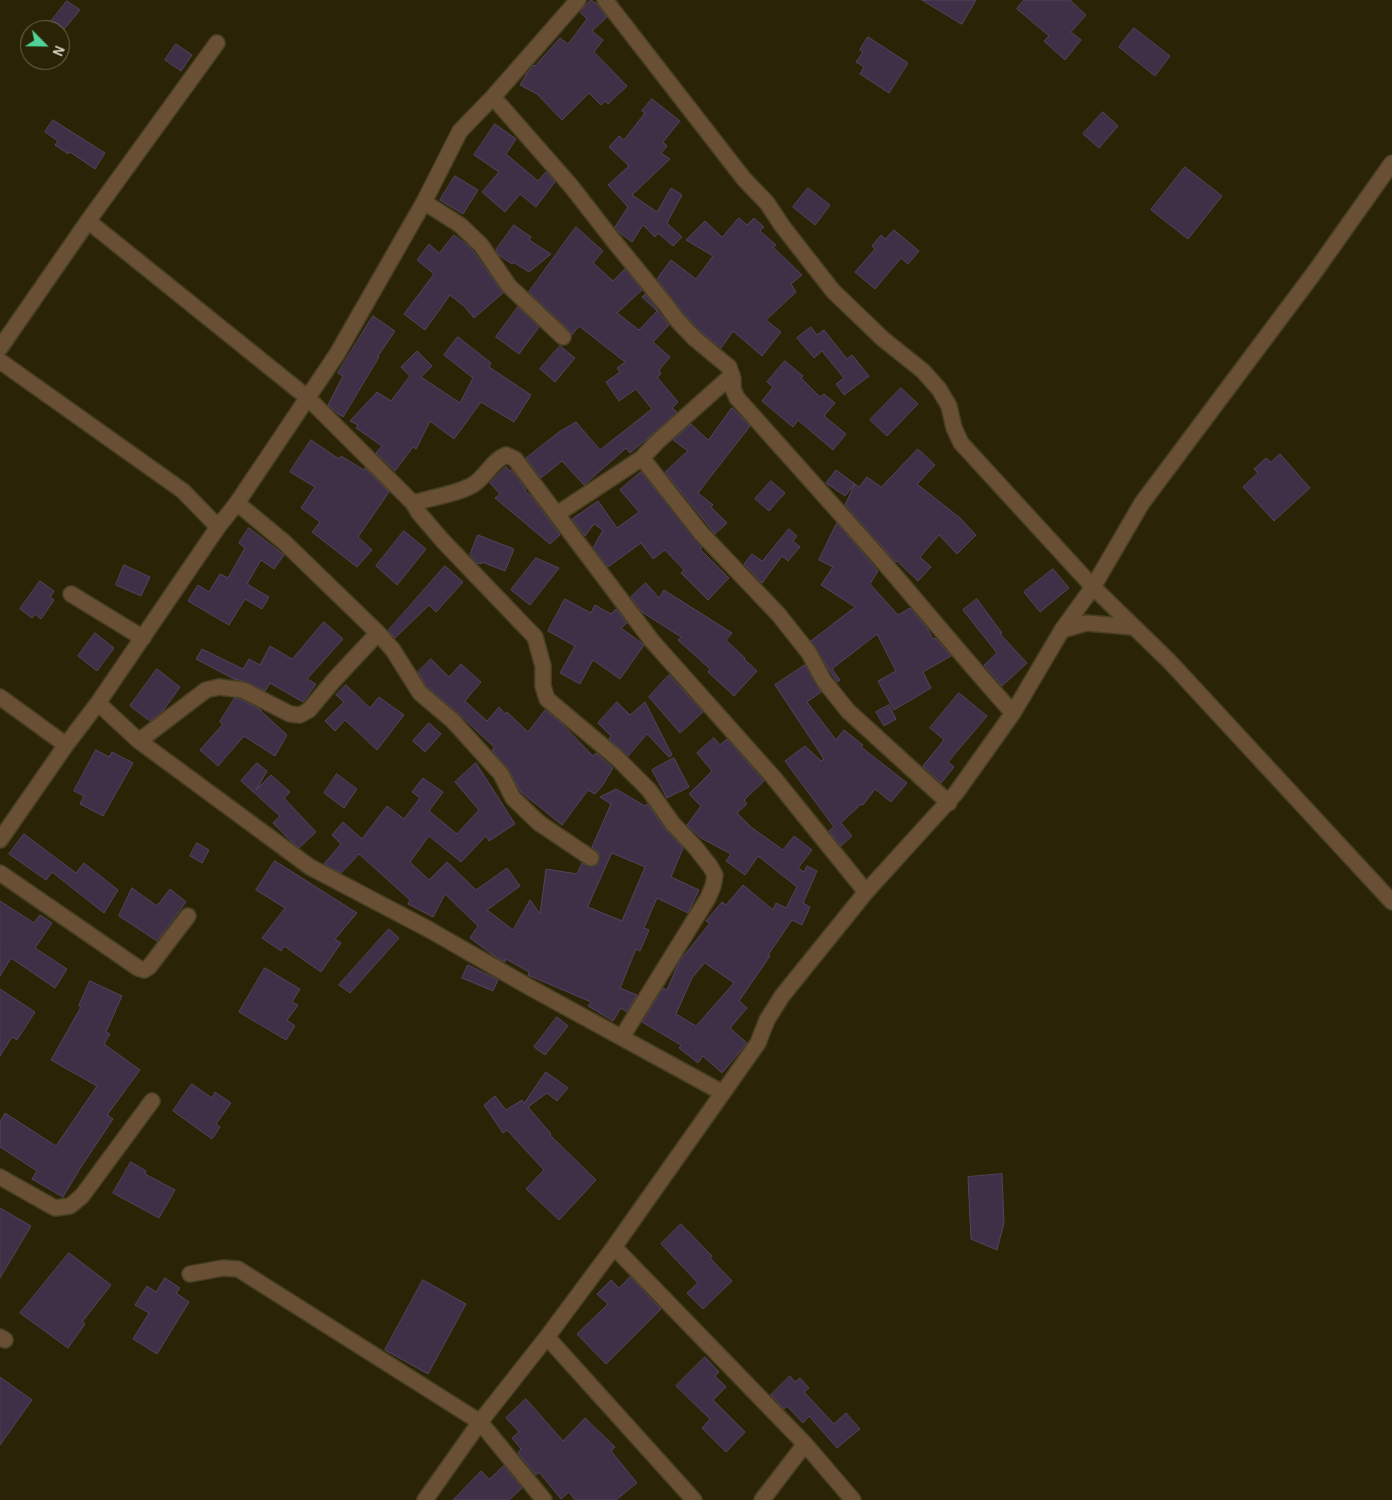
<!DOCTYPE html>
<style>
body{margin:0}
#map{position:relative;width:1392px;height:1500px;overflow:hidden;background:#2b2305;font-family:"Alegreya Sans",sans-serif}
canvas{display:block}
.north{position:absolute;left:20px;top:20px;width:50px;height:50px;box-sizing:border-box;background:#2b2305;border:1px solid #716a51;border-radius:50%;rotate:113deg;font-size:14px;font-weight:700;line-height:20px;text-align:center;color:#d9d5c4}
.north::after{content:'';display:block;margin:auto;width:18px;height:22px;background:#51d398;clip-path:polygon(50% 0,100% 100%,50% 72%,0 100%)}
</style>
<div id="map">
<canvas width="1392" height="1500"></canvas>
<div class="north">N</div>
</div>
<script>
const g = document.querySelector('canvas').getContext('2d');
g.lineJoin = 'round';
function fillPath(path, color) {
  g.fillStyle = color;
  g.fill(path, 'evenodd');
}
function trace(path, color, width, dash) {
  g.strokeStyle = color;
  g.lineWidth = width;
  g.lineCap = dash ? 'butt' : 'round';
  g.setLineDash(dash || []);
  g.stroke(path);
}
const building = new Path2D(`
 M591,0L597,4L607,17L592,31L603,40L594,52L627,86L608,104L605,101L601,105L589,93L562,120L537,94L520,85L527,73L534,65L535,66L560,38L568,44L587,19L580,12Z
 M922,0H976L962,24Z
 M1024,0H1070L1086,15L1071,32L1081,40L1065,60L1044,41L1049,36L1017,9Z
 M67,1L80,10L61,33L60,30H57L49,24Z
 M1134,28L1170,56L1155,76L1119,47Z
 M868,37L908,63L889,93L860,74L864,67L856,62L863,52L860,50Z
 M176,44L192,55L181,71L165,60Z
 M652,99L680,121L663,142L667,146L661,153L670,159L632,195L657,212L671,188L682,195L667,223L682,237L673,246L658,233L655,237L643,225L632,242L620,233L615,227L628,207L608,185L629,166L609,147L619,136L624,140L645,113L642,111Z
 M1103,112L1118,126L1099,148L1083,134Z
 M53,120L105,153L95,169L70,152L68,154L55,145L58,141L45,132Z
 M495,124L516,139L506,154L538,181L546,172L555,182L536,207L520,194L505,212L482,192L499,172L474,155Z
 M1185,167L1222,196L1188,239L1151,210Z
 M455,176L478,190L463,214L440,200Z
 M808,188L830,205L815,225L793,207Z
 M739,218L747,225L754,218L764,227L760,231L776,245L773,247L802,275L791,284L796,292L766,320L781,332L762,356L733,331L721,348L700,331L684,314L657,279L671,260L696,279L713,256L686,240L705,221L722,237Z
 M514,225L531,237L529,240L551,254L529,272L513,262L512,264L499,255L496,250Z
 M576,227L603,251L593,263L613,281L625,269L642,290L617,313L639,330L657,311L642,297L645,294L669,325L653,342L670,357L659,370L661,374L657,377L678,402L672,408L677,412L648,438L630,453L626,448L584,485L562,461L541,478L526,458L559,432L576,422L600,450L652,409L636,389L619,401L606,382L620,372L617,368L625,362L579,326L572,335L569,330L529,292Z
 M894,230L919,251L908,264L901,258L875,289L855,272L875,249L872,246L881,235L885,239Z
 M454,235L470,247L503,293L474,318L464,306L450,295L425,330L404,314L434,274L417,260L429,244L439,253Z
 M518,307L539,327L519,354L496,337Z
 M373,316L395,331L378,356L379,357L343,417L337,413L328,405L343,376L338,373Z
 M811,327L817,335L824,330L847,359L852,355L869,376L844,395L836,384L844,378L822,351L814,358L797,338Z
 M458,337L491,363L489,367L531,395L514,422L481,402L454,439L430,421L416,449L413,447L395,471L376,453L382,446L356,428L358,425L350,421L377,392L391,401L410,376L401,367L417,351L432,366L421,377L460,403L473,378L444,355Z
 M560,346L575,358L555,382L540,369Z
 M785,361L803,376L801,378L820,397L824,394L835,403L824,416L846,434L833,450L798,420L793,427L762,401L773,387L767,382Z
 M901,388L918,404L887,436L870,420Z
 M732,408L750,426L698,493L713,505L711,507L727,523L715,534L665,472L688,451L673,440L691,424L708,440Z
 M311,440L339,459L341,456L364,470L365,468L389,492L358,537L372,550L357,567L312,532L320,522L301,508L315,487L290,472Z
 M918,449L935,465L917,484L960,518L976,535L957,554L939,535L920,557L931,567L918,581L897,561L896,562L845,505L855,484L845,496L826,483L836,470L859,487L867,477L881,487Z
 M1280,454L1310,488L1274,521L1243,487L1258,473L1254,469L1266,458L1271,462Z
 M506,467L510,471L512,470L526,490L525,491L531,496L560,535L550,544L495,498L500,494L490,483Z
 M641,472L702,547L700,549L729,578L708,600L681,573L684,570L665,550L653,559L641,543L608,567L593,548L603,530L594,524L585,536L572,519L598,501L617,528L639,512L620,490Z
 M771,481L785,493L769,511L755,499Z
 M837,523L878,571L870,584L898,615L910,608L927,628L933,639L935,638L951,656L923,672L931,688L894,710L878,681L896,671L877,634L832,669L840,680L837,682L811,641L855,607L821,585L833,567L819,560Z
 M249,528L284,555L274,569L261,560L247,584L269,597L262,609L245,599L229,625L188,601L198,585L209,592L220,574L228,578L245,548L239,543Z
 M789,529L797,536L793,541L800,547L788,561L782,556L762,583L744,564L752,554L762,561Z
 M404,531L426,549L397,585L376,566Z
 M478,535L514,549L505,571L482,562L481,564L477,563L470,555Z
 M536,558L559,568L530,605L511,590Z
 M124,565L150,577L141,596L116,585Z
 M445,566L463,582L436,612L429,605L395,638L388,631Z
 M1053,569L1069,588L1040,612L1024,592Z
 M40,581L54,591L50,597L54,600L41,619L35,614L32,618L20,609Z
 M646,583L659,598L664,590L732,633L726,640L745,658L744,659L757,671L734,696L708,672L710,669L678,640L681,637L642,612L631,597Z
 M565,599L591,613L595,605L611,614L616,609L627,623L621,628L644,645L620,679L593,660L580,684L560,673L575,646L548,631Z
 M977,599L1002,633L1000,634L1027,663L1002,686L984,665L997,653L963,610Z
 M324,622L343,639L307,679L316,684L303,702L270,683L265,691L247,682L234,679L196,659L202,649L243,669L249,659L260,665L270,646L292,659Z
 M95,633L114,648L97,671L78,656Z
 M431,659L449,677L461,664L481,682L465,701L487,721L499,707L505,714L507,712L528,732L545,710L560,722L593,756L596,753L613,768L602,786L595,794L588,790L562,825L521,792L509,770L492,750L495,748L458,713L427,687L418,672Z
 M805,665L821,692L807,702L836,740L844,730L863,745L861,747L907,783L891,802L875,789L863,805L861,804L841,823L852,836L841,846L829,831L834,827L785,761L805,746L821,761L824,759L775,685Z
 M157,669L180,687L162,712L150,721L130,706Z
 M669,675L703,712L680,733L649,697Z
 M346,685L370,708L379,697L404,715L377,750L345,720L335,731L325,721L344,702L336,695Z
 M959,693L987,716L948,762L954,767L941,783L923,766L944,740L930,728Z
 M235,698L240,699L261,710V711L287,735L275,756L244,736L218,766L200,750L223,724L220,722Z
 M617,702L630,715L645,702L672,755L669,757L647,734L628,756L609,739L611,736L598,723Z
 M889,705L896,719L884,726L876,712Z
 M429,723L441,734L425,752L413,741Z
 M714,738L720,745L727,739L764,781L744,800L747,804L737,813L751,827L783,850L794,836L812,850L798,868L804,872L807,866L817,871L803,903L810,907L802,925L792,920L768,955L770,956L739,1001L747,1008L730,1028L747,1043L722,1073L703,1056L698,1063L679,1048L681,1045L642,1022L663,988L667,990L679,962L710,923L706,921L722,902L726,905L743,885L773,910L776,903L786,908L797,887L758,856L745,875L726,861L731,854L701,838L687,825L701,806L689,794L712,771L697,753ZM705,963L734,983L696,1026L676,1014L692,978Z
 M96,750L109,757L112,752L133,763L103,816L80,804L84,796L74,791Z
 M674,758L689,787L667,798L652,770Z
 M257,763L267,771L256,790L271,775L290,792L284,798L316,832L299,848L290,840L273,823L280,816L241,781Z
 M476,763L515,824L489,841L486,836L461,862L429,836L410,862L429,880L447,862L476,890L507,868L520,886L487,910L513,930L530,900L540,914L546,869L577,874L582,863L591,867L598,864L600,854L592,847L611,804L600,797L616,789L645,806L647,804L648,805L665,829L683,848L671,877L699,890L688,913L657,898L644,928L649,930L640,951L636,949L620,988L637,995L627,1012L621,1008L613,1021L588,1006L591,1002L528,975L529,972L506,959L505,962L497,958L470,938L478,926L445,894L433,917L408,904L410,900L359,854L341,873L324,864L341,844L332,835L343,822L362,839L387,806L404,819L420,798L412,792L423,778L443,792L429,811L457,834L479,810L455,782ZM612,853L645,867L622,921L588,907Z
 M337,774L357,789L344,808L324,793Z
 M24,834L76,873L84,863L118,890L104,913L52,872L46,880L9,854Z
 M197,843L209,850L202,863L190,856Z
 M275,861L357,913L335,939L341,943L321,972L284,946L281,951L262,938L285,908L256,890Z
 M132,888L157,906L170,889L186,902L157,941L119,916Z
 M0,901L34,923L40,915L52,923L35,948L67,969L55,988L11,958L0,976Z
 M389,929L399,938L350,993L339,985Z
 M468,965L498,980L493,991L462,978Z
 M265,968L300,989L292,1002L298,1005L287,1020L295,1026L286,1040L239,1012Z
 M90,981L122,996L106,1032L110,1034L104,1044L140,1070L107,1115L113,1119L81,1167L63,1197L32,1179L37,1171L0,1147V1122L5,1113L56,1146L97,1086L51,1060L81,1007L79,1006Z
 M0,989L35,1012L17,1040L12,1037L0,1056Z
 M557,1017L568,1026L545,1055L534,1047Z
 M546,1072L568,1088L557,1101L547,1093L528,1107L551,1134L550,1135L596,1180L559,1220L526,1189L544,1170L507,1130L503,1133L484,1105L495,1096L506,1110L522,1100L524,1103Z
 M192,1084L212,1098L215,1092L231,1103L216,1124L220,1127L212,1139L173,1111Z
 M131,1162L146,1171L145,1174L175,1190L159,1218L113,1193Z
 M1002,1174L1004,1223L997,1250L971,1239L968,1177Z
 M0,1208L31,1226L0,1278Z
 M681,1224L712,1256L710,1258L732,1281L703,1309L687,1293L698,1283L661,1244Z
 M69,1253L111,1285L82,1322L85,1324L68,1348L20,1313Z
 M630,1277L661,1309L606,1364L577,1334L608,1304L597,1294L611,1280L619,1288Z
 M165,1278L180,1288L176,1293L189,1302L157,1354L133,1339L149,1313L135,1305L147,1286L156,1292Z
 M423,1280L466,1304L428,1374L385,1350Z
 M705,1357L719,1372L715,1376L726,1387L713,1400L745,1432L726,1452L702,1428L710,1419L676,1386Z
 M790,1376L795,1382L800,1378L809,1388L804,1392L834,1424L846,1413L860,1429L837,1448L809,1416L803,1423L787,1406L784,1409L771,1395Z
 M0,1377L32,1400L0,1445Z
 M526,1399L563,1441L585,1418L615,1447L611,1451L637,1483L616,1500H575L569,1492L561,1499L539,1472L536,1475L518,1453L521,1449L512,1438L519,1432L506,1418Z
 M504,1466L522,1488L509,1500H453L481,1471L489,1479Z`);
fillPath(building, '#3f3048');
trace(building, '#53445e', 1);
const minor = new Path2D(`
 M605,0L744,179L767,203L783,227L833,291L883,339L923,371L939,389L949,406L954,428L961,443L1093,587L1170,662L1392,902
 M217,43L88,221L308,398L413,503C430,498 461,493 474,484C486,476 493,460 506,455L515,459L652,641L774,778L866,892
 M493,97L571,186L613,240L666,305L677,320L694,338L729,367L733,379V389L737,398C784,451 832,504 879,557C924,609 967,662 1013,713
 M424,202L460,225L481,245L509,286L563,337
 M0,348L88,221
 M0,361L183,491L218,527
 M642,458L701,533L779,615L809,653L824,681L848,711L949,803
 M237,503L284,542L378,633L393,650L420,693L452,720L501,774L513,798L539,823L591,858
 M413,503L419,513L442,540L535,637L543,666V686L547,699L617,758L649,790L673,824L695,847L710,866L715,875L713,886L708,898L622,1037
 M557,514L642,458L657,442L732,375
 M71,594L143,638
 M1062,630L1086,623L1133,627
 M0,697L66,745
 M98,703L139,741L310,867L428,929L531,988L723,1093
 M139,741L206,690L219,687L243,690L290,714L300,715L309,710L334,680L378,633
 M0,840L66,745L98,703L218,527L237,503L337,354L424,202L460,131L493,97L578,0
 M0,873L138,968L144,970L149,967L188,916
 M0,1177L55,1208L70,1206L82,1196L152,1101
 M614,1247L805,1444L853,1500
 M190,1274L223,1268L238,1269L480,1422L544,1500
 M0,1337L5,1340
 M547,1337L694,1500
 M425,1500L480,1422L547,1337L614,1247L758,1043L767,1020L782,996L866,892L956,793L1013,713L1062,630L1093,587L1142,503L1314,273L1392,163
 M762,1500L805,1444`);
trace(minor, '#473f24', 18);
trace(minor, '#694f34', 15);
</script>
